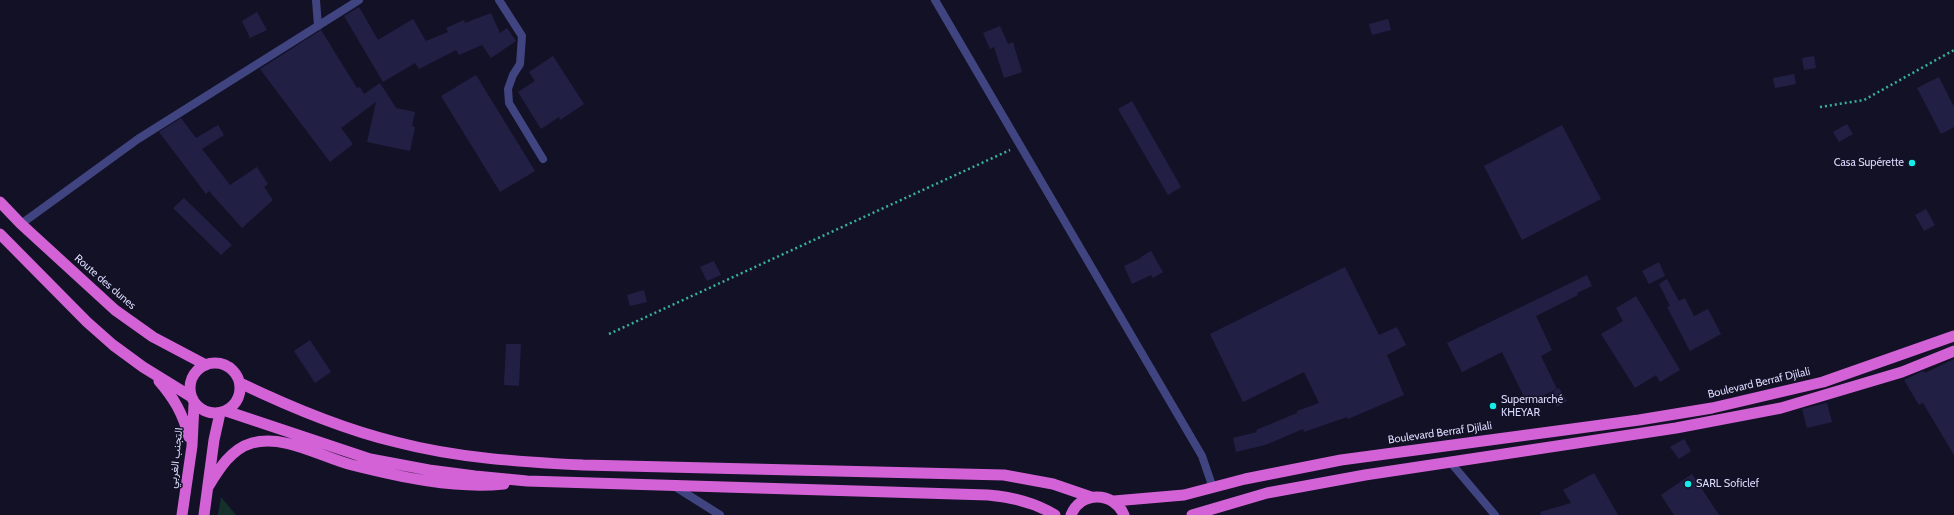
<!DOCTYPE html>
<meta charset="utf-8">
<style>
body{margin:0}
canvas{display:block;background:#121126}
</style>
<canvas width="1954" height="515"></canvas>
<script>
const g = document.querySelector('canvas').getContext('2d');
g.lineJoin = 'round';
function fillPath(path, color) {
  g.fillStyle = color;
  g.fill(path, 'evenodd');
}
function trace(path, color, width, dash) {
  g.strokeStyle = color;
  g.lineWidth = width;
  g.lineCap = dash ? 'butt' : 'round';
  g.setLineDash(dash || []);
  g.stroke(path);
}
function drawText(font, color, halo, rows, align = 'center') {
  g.font = font + ' Cabin,Vazirmatn,sans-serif';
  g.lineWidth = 3;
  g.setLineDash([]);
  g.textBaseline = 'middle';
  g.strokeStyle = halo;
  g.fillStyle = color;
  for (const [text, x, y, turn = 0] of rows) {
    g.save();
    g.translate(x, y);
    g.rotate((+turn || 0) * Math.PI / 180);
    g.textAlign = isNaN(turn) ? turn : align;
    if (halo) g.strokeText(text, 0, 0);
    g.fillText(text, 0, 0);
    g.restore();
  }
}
fillPath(new Path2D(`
 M221,497L236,515H218Z`), '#152f2b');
fillPath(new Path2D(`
 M359,7L378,40L413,19L426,41L448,32L446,28L464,20L465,23L491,13L500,33L507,28L516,41L491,58L482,45L459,55L456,50L419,69L415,63L383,82L344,16Z
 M257,12L267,30L250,38L242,21Z
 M1388,19L1391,30L1372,35L1369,24Z
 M1000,26L1008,44L1013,42L1022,72L1004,78L994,47L990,49L983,33Z
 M321,30L357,88L360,87L364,94L380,83L396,108L415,112L412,126L415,127L410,151L367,142L376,102L341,128L353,144L330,162L260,69Z
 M553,56L584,104L560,120L559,117L541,129L518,92L535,81L529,72Z
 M1814,56L1816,68L1804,70L1802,58Z
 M1794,74L1796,84L1775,88L1773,78Z
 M476,75L535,171L500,192L441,96Z
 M1939,77L1954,107V127L1941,134L1917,88Z
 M1132,101L1181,187L1168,195L1118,109Z
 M181,118L196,138L218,125L224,135L202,149L230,185L257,167L268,184L264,187L273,200L242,228L209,191L206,194L159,132Z
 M1847,124L1853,134L1839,142L1833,132Z
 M1562,125L1601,199L1522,240L1484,166Z
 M184,198L232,245L221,255L173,208Z
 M1926,209L1935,225L1924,231L1915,215Z
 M1151,251L1163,272L1153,278L1151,275L1132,284L1124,266L1141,258V257Z
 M714,261L721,275L707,281L700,267Z
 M1659,262L1665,276L1649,284L1642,271Z
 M1345,267L1379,335L1397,327L1406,345L1387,355L1404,395L1348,419L1347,417L1304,432L1303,429L1265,445L1236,452L1233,438L1257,432L1256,430L1297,413V411L1319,403L1304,372L1243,402L1210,334Z
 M1587,275L1592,286L1577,293L1578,295L1536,316L1552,350L1541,356L1557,389L1527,403L1502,352L1462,372L1447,343Z
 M1667,279L1679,301L1685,298L1694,316L1708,309L1721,334L1690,351L1667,307L1670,306L1659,284Z
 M644,290L647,302L630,306L627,295Z
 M1636,296L1680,370L1660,382L1656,375L1635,388L1601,334L1623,321L1616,308Z
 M310,340L331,372L315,383L294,351Z
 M506,344H521L519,386L504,385Z
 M1954,359V455L1923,403L1919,405L1904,380L1923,371L1925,373Z
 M1559,388L1567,401L1557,407L1549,394Z
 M1827,403L1832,422L1807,428L1802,409Z
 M1684,439L1691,451L1679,459L1670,447Z
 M1594,473L1618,515H1541L1540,512L1571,503L1563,490Z
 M1692,474L1719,515H1674L1661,495Z`), '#221f45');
trace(new Path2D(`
 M1820,107L1864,100L1954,50
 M609,334L1010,150`), '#39b09b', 2.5, [2, 3]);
trace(new Path2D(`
 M499,0L522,36L520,64L513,75L508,89L509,103L543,159`), '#404581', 8);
trace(new Path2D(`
 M316,0L318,26
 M935,0L1202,456L1213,488
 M21,224L138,139L359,0
 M1451,463L1495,515
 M674,486L720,515`), '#404581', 8);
trace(new Path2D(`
 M0,202L21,224L115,310L153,337L206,365
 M0,234L87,322L113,345L143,367L190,396
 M190 388a25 25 0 1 1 50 0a25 25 0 1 1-50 0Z
 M159,381C174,398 183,414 189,437
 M240,383C290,407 342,429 396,442C457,458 520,462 583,465L1004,475L1053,484L1091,497
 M226,411L370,459L429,470L475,476L527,481L988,495C1013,497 1034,502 1055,515
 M208,487C219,469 231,449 252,443C284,434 321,457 352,465C400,477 454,489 504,484
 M1114,501L1184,495L1245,479L1341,460L1639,420L1712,408L1823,382L1954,336
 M182,515L192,446L194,404
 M204,515L214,440L220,413
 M1071,515C1080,491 1114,491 1124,515
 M1192,515L1267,493L1365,475L1676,428L1781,408L1902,372L1954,351`), '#d262d5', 11);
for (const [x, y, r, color] of [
 [1912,163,4,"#14edea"],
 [1493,406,4,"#14edea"],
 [1688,484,4,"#14edea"]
]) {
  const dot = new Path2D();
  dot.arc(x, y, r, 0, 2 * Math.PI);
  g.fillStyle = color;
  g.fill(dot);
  trace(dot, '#121126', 1.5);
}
drawText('11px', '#d9d9fc', '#121126', [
 ["Casa Supérette",1904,163,"right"],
 ["Supermarché",1501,400],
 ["KHEYAR",1501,413],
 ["SARL Soficlef",1696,484]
], 'left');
drawText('11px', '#d9d9fc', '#121126', [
 ["Route des dunes",105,282,41],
 ["Boulevard Berraf Djilali",1759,383,-13],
 ["Boulevard Berraf Djilali",1440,433,-8],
 ["التجنب الغربي",176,458,-84]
]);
</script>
